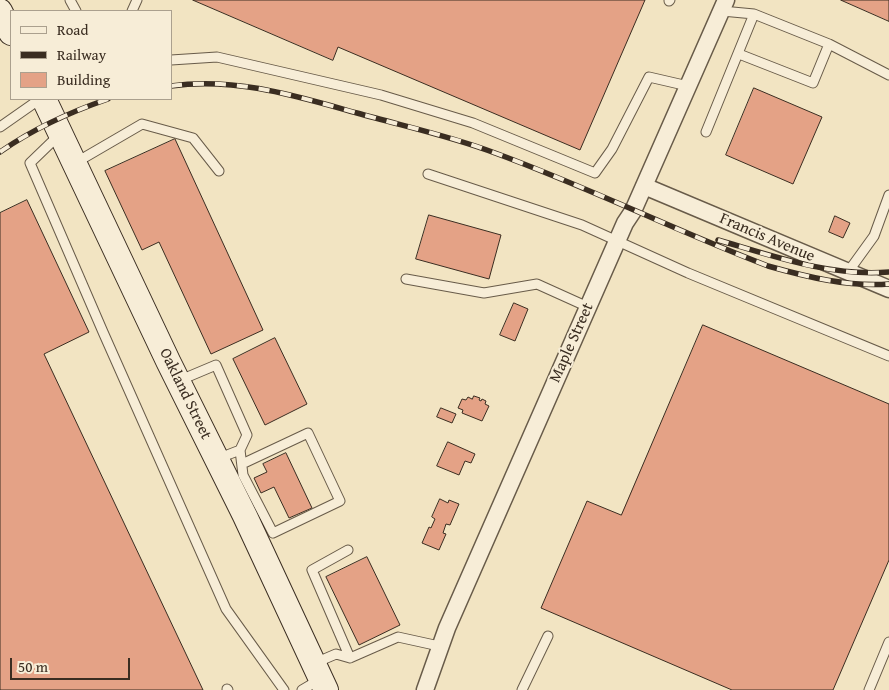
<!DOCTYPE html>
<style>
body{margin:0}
#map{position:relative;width:889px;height:690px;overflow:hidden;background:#f2e4c2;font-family:"Gentium Book Plus",serif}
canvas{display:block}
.legend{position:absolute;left:10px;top:10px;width:162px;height:90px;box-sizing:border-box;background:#f7edd7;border:1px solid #aba08e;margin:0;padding:6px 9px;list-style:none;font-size:15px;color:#3a2d21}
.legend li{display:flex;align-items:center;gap:10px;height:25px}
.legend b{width:25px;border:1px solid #aba08e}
.scale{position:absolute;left:10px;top:658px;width:120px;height:22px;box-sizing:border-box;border:2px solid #3a2d21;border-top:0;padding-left:6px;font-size:15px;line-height:18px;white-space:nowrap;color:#3a2d21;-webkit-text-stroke:4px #f7edd7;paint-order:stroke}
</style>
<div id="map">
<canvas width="889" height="690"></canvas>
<ul class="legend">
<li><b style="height:6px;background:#f7edd7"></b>Road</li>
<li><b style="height:6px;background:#3a2d21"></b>Railway</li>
<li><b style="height:14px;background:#e4a286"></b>Building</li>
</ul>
<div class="scale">50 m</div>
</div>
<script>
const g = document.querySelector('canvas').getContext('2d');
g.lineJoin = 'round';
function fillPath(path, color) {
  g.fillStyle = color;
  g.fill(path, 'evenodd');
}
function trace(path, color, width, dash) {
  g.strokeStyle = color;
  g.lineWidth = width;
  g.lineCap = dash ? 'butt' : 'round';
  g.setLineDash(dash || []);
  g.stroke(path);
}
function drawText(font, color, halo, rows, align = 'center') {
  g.font = font + ' "Gentium Book Plus",serif';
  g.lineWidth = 4;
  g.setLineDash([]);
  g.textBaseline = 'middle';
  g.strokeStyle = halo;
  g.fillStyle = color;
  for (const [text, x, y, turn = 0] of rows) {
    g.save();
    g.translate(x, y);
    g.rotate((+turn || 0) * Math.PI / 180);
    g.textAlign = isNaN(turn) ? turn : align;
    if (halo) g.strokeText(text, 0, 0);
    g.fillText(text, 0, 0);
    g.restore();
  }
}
const building = new Path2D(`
 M193,0H645L580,150L338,47L333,60Z
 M841,0H889V21Z
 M754,88L822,117L793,184L726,155Z
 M175,139L263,330L211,354L159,242L142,250L105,171Z
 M27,200L89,332L44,354L203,690H0V213Z
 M429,215L501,235L489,279L416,259Z
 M835,216L850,223L843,238L829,232Z
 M514,303L528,309L515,341L500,335Z
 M703,325L889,404V560L833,690H732L541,608L587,501L621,515Z
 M275,338L307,404L265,425L233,359Z
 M474,396L480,398L479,400L481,401L482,399L486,401L485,404L489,406L482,421L462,413L463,410L458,408L462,399L466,400L468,397L472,399Z
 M441,408L456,414L452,423L437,417Z
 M448,442L475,454L471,463L465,461L459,475L437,466Z
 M286,453L312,508L289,518L274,487L261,493L254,478L267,472L263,464Z
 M440,499L448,503L449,500L459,504L450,525L446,524L443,533L446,534L439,550L422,543L429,527L431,528L435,519L432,517Z
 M367,557L400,625L359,645L326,577Z`);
fillPath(building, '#e4a286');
trace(building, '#3a2d21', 1);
const lane = new Path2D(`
 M70,0L76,11
 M669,1L670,0
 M132,11L137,0
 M722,11L754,14L829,44L889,75
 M739,54L813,83L829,44
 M171,60L217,57L381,95L473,123L595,173L612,149L649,77L688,86
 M0,127L40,99
 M706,132L754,14
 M59,135L30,163L103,332L226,609L284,690
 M75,163L142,124L193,138L219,171
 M428,174L582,225L688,273L889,356
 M848,272L874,236L889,195
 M406,279L484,293L537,284L588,307
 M178,381L216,365L247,435L240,450L243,475L273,533L340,501L308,433L242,464
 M217,459L240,450
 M348,550L312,570L350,658
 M315,663L336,654L350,658L398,637L439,646
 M227,689L228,690
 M302,690L319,680
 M522,690L548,636
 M869,690L889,642`);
const street = new Path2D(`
 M644,186L889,289
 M425,690L447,628L625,223L633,211L726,0`);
const secondary = new Path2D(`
 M0,11L11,33
 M44,99L168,361L245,516L326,690`);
trace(lane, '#685b49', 11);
trace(street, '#685b49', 19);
trace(secondary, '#3a2d21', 26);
trace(lane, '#f7edd7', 9);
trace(street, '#f7edd7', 16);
trace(secondary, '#f7edd7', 24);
const rail = new Path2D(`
 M171,86C236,77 296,96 357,113C403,126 451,136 495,153C588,187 676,231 768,266C807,277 848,287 889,284
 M0,152C33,129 70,112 108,99
 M718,240C773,256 831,277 889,272`);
trace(rail, '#3a2d21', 5.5);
trace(rail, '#f7edd7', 4, [11]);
drawText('16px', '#3a2d21', '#f7edd7', [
 ["Francis Avenue",767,238,23],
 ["Maple Street",572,343,-66],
 ["Oakland Street",185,394,64]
]);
</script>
